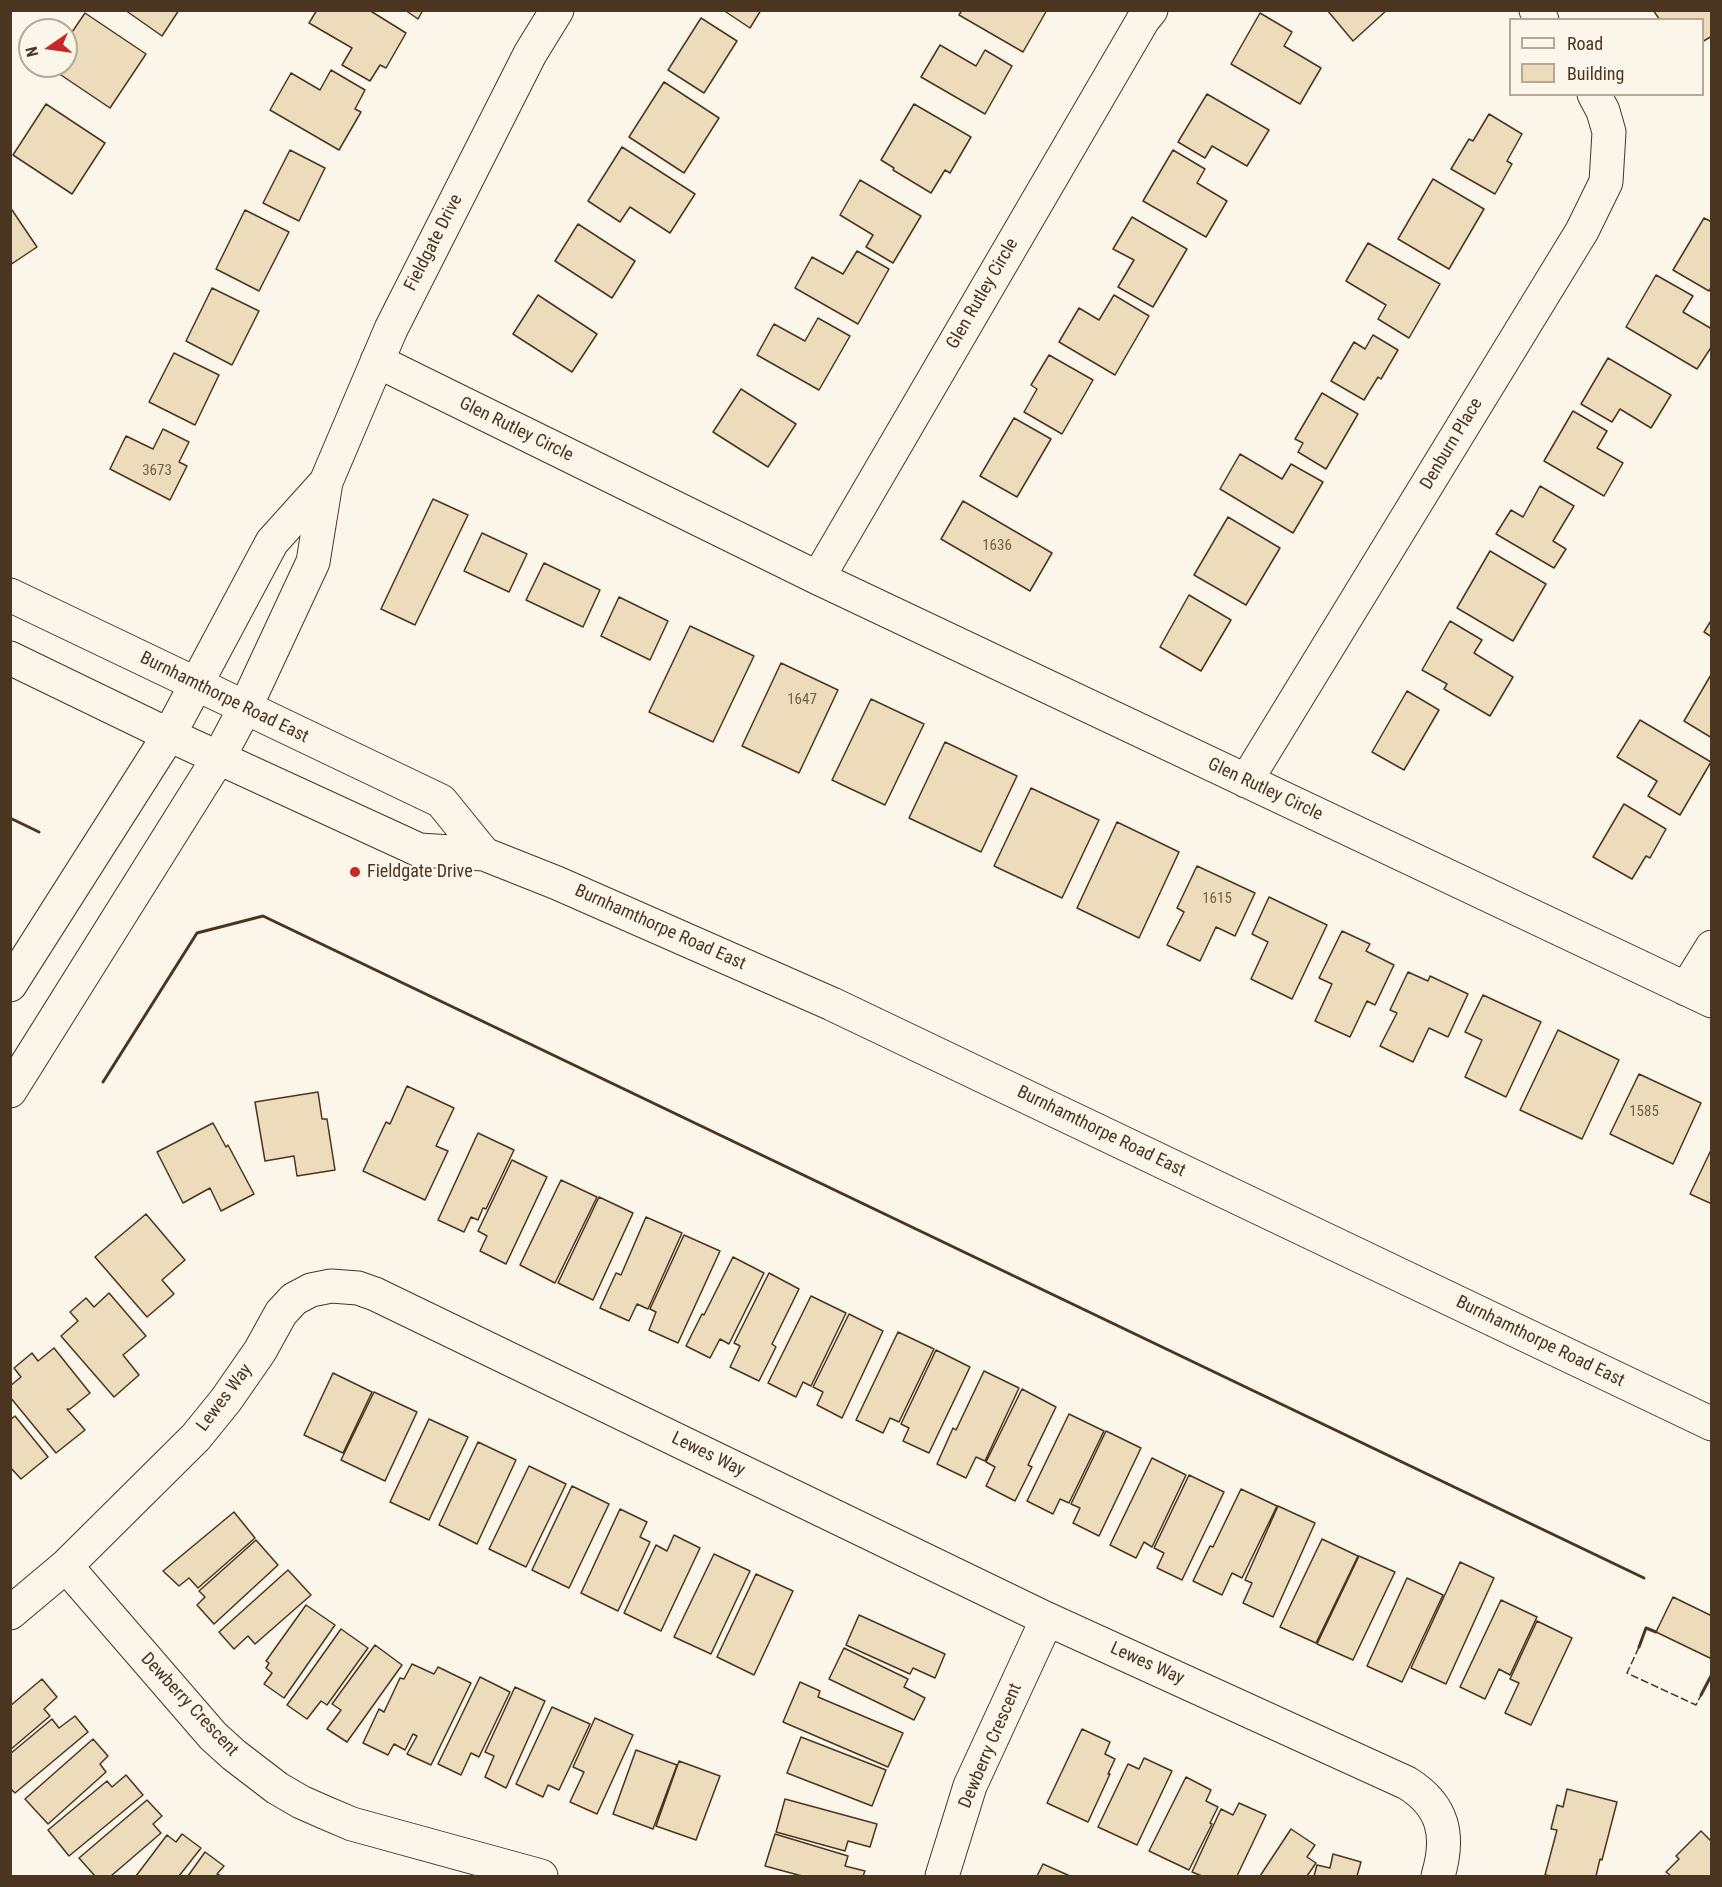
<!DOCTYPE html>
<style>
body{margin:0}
#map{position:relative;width:1722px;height:1887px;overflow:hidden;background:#fbf6e9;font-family:"Roboto Condensed",sans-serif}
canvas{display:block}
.frame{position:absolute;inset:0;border:12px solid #4a3520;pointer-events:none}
.legend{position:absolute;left:1509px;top:18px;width:195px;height:78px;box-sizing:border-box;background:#fbf6e9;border:2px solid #b4a999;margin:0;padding:8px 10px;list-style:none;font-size:18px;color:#4a3520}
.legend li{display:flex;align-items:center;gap:12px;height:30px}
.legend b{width:30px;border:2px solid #b4a999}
.north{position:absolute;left:18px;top:18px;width:60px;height:60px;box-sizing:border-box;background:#fbf6e9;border:2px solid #b4a999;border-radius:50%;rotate:257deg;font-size:16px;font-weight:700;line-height:24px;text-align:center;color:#4a3520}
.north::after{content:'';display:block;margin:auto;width:21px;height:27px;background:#c62828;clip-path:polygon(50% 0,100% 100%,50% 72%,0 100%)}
</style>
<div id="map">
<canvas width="1722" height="1887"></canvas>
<div class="frame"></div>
<ul class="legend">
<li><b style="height:8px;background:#fbf6e9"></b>Road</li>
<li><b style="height:16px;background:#ecdcbc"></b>Building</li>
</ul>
<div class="north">N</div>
</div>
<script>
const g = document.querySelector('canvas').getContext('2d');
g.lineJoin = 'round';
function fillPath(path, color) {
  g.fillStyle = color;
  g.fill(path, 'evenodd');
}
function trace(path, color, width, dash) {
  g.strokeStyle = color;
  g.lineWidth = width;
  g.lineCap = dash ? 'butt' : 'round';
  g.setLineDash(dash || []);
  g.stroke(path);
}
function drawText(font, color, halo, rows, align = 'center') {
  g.font = font + ' "Roboto Condensed",sans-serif';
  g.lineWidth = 4.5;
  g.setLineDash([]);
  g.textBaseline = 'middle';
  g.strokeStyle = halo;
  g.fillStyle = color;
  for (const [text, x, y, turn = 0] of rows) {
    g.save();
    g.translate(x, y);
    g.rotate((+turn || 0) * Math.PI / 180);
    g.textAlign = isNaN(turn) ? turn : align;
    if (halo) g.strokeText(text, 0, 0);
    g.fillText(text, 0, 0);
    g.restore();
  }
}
const building = new Path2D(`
 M125,10H179L162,36Z
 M317,10H369L406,33L386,68L380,65L370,81L342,65L352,48L309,23Z
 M405,10H423L418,19Z
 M723,10H761L750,28Z
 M962,10H1047L1023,52L959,15Z
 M1327,10H1387L1353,41Z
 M1653,10H1712V36L1702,42V20H1660Z
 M85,13L146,54L110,108L49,67L66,66V41Z
 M1260,13L1292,32L1284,46L1321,68L1300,104L1231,64Z
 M701,18L737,41L704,93L668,70Z
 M940,45L976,66L985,50L1012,66L985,114L921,77Z
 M331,70L365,90L355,109L361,112L339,150L270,110L291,73L320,90Z
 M664,82L719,118L684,173L629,137Z
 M1207,94L1269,130L1247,166L1212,146L1205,158L1178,142Z
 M46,104L105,143L72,194L13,155Z
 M914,104L971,137L950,173L945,170L931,193L893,170L894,168L881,160Z
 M1489,114L1522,134L1507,161L1512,164L1495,194L1451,169L1469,139L1473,141Z
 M622,147L695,194L670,233L630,207L620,222L588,201Z
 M290,150L325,168L299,221L263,203Z
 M1173,150L1205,169L1197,183L1227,201L1206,237L1143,201Z
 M1433,179L1484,209L1449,269L1398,239Z
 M860,180L921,216L893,263L866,247L873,235L840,215Z
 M10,207L37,247L10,265Z
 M245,210L289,232L259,291L216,269Z
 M1132,217L1187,249L1153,307L1118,287L1134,260L1113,249Z
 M1704,218L1712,222V286L1709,291L1673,270Z
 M578,224L635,261L612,298L555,261Z
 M1368,243L1440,284L1409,338L1378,319L1386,305L1346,281Z
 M857,251L889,269L858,324L795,288L812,257L843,274Z
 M1656,275L1693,296L1683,312L1712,329V346L1697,369L1626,327Z
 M212,288L259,311L232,365L186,341Z
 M538,295L597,334L572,372L513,334Z
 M1114,295L1149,316L1115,375L1059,342L1079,308L1099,320Z
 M818,318L850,336L819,390L757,355L774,324L805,341Z
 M1373,335L1398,350L1381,379L1378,377L1364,400L1331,381L1354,342L1365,349Z
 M174,353L219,375L195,425L149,402Z
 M1049,355L1093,380L1062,434L1024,412L1037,389L1031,385Z
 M1608,358L1671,395L1651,428L1620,409L1612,422L1581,404Z
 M741,389L796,424L768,467L713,432Z
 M1322,393L1358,414L1326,469L1298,452L1303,443L1295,439Z
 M1573,411L1607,431L1597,448L1623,463L1604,496L1544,461Z
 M1014,418L1051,439L1017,497L980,476Z
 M163,429L189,442L179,462L187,466L170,500L110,469L126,436L153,449Z
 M1240,454L1282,479L1291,464L1323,482L1293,533L1220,489Z
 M1540,486L1574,506L1553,541L1566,549L1554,568L1496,534L1511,510L1523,517Z
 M433,499L468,515L415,625L381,609Z
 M963,501L1052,553L1030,591L941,539Z
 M1228,517L1280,548L1246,605L1194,575Z
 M482,533L527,554L509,592L464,571Z
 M1490,551L1546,584L1513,641L1457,608Z
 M544,563L600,590L583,627L526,600Z
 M1189,595L1231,620L1201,671L1160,647Z
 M619,597L668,621L650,660L601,636Z
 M1712,619V637L1704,632Z
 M1450,621L1482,640L1474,653L1513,677L1490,716L1444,689L1447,684L1422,670Z
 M690,626L754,656L713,742L649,712Z
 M781,663L838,690L799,773L742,746Z
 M1712,673V738L1684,721Z
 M1407,691L1439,710L1404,770L1372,752Z
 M871,699L924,724L885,805L832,780Z
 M1640,720L1711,762L1680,815L1648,796L1657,781L1617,757Z
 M945,742L1017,776L981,852L909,818Z
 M1031,788L1099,820L1062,898L994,866Z
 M1624,804L1666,829L1650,858L1646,856L1632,879L1593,857Z
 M1117,822L1179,852L1139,938L1077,908Z
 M1197,866L1255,893L1235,936L1216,927L1200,961L1167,945L1184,912L1177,908Z
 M1269,897L1327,925L1292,999L1251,979L1268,942L1252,934Z
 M1342,931L1370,944L1366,951L1394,965L1375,1005L1367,1001L1350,1037L1315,1021L1332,984L1319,978Z
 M1408,972L1428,981L1430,976L1468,994L1448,1037L1429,1028L1413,1062L1380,1046L1397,1013L1390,1010Z
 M1483,995L1541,1022L1506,1097L1465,1077L1482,1040L1465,1032Z
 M1558,1030L1619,1060L1582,1139L1520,1110Z
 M1639,1074L1701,1103L1673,1164L1610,1134Z
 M407,1086L454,1108L436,1146L448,1151L425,1200L363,1171L386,1122L390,1124Z
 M318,1092L322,1119H327L335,1170L297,1176L294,1156L265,1161L255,1102Z
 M213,1123L226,1147L228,1145L254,1194L221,1211L210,1188L183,1203L157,1152Z
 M478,1133L514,1150L486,1209L483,1208L478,1220L471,1217L464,1232L438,1220Z
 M1712,1148V1204L1690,1194Z
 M512,1160L547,1177L506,1264L480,1251L487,1236L478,1231Z
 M561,1180L597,1197L555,1283L520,1265Z
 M599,1197L633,1213L593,1300L558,1283Z
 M146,1214L185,1260L162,1280L174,1294L147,1317L95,1257Z
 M646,1217L682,1233L648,1309L637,1304L629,1321L600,1308L616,1273L621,1275Z
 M684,1235L720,1251L678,1343L649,1330L656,1312L650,1309Z
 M733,1257L764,1273L729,1344L720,1339L710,1358L686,1346L702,1314L704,1315Z
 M769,1273L799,1289L772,1344L776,1347L759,1381L730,1367L740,1346L734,1343Z
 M109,1293L146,1336L123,1355L139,1375L114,1397L61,1336L78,1321L70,1312L86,1298L94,1307Z
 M811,1296L846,1313L811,1386L803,1382L796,1397L768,1383Z
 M849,1314L883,1331L842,1418L817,1405L823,1392L813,1387Z
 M898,1332L934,1349L899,1422L890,1418L883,1433L856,1420Z
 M54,1348L90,1393L70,1409H67L85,1430L56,1453L10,1397V1386L21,1377L14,1368L32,1353L38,1361Z
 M936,1350L970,1367L929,1453L903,1441L909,1428L901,1424Z
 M984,1371L1019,1388L985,1461L976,1457L966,1478L937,1464L953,1428L956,1430Z
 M333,1373L372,1392L343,1453L304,1435Z
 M1022,1389L1056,1407L1028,1465L1032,1467L1015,1501L986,1486L995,1467L986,1462Z
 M374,1392L417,1412L385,1481L341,1460Z
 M1069,1414L1104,1431L1069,1503L1060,1499L1053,1514L1027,1501Z
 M15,1416L48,1457L21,1479L10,1467V1420Z
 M429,1419L468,1437L429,1520L390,1502Z
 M1106,1431L1141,1448L1099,1536L1073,1523L1080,1508L1071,1504Z
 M478,1442L516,1460L477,1544L439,1525Z
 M1152,1458L1186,1475L1152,1547L1144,1542L1136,1558L1110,1545Z
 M529,1466L566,1484L526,1567L489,1549Z
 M1189,1475L1224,1492L1182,1580L1157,1568L1164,1553L1154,1548Z
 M572,1486L609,1504L569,1588L532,1570Z
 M1241,1489L1277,1506L1242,1578L1232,1573L1222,1595L1193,1581L1210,1546L1213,1547Z
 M1278,1506L1315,1523L1273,1617L1243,1603L1252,1583L1245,1580Z
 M620,1509L647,1522L640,1537L650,1542L618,1611L581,1593Z
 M234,1512L255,1538L198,1588L189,1578L179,1586L163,1571Z
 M674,1535L700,1548L661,1631L624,1613L656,1545L667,1551Z
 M1322,1539L1358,1556L1316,1643L1280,1627Z
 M256,1540L278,1565L214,1624L197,1605L205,1597L199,1591Z
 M714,1554L750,1571L711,1654L674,1637Z
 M1359,1556L1395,1572L1353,1660L1317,1644Z
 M1460,1562L1494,1578L1446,1684L1411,1668Z
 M288,1570L311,1595L255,1644L248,1636L234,1649L219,1632Z
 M756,1574L793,1591L754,1675L717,1657Z
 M1407,1578L1443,1595L1402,1682L1367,1666Z
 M1673,1597L1712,1616V1659L1656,1632Z
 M1501,1600L1537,1617L1510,1675L1499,1669L1485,1699L1460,1687Z
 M306,1605L335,1625L284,1698L264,1684L272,1673L266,1668L269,1663L266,1661Z
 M859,1615L945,1654L935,1678L913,1668L910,1674L846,1645Z
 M1537,1621L1572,1638L1531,1725L1505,1713L1519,1683L1510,1679Z
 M341,1629L368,1648L327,1705L321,1701L307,1719L287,1705Z
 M375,1645L402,1665L347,1742L327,1729L341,1710L332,1704Z
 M844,1648L908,1679L904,1687L925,1698L914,1720L829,1679Z
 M412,1664L434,1674L438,1667L471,1683L431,1765L407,1754L417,1736L413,1734L405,1750L394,1744L388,1755L363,1743L379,1709L384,1712L400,1678L404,1679Z
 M480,1677L510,1692L479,1757L471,1753L461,1775L438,1764Z
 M42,1679L57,1697L44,1709L50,1716L10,1750V1706Z
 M800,1682L820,1691L818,1697L903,1733L888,1767L783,1722Z
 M515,1687L545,1701L506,1788L485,1777L494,1756L485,1752Z
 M552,1707L590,1724L559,1790L548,1785L543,1797L516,1784Z
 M75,1716L88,1732L15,1793L10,1788V1754L52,1719L59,1728Z
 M595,1718L633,1735L597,1814L570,1802L584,1772L573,1767Z
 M1082,1729L1110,1742L1105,1754L1115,1759L1108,1774H1110L1088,1822L1047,1803Z
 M801,1737L886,1770L872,1806L787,1773Z
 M93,1739L108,1756L100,1764L106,1772L48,1824L25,1799Z
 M636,1750L677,1765L653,1829L613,1814Z
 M1144,1758L1172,1771L1137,1845L1098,1827L1128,1764L1139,1769Z
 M679,1761L720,1776L696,1840L656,1826Z
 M126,1775L143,1795L69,1856L48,1830L107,1781L112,1787Z
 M1186,1777L1211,1790L1206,1801L1218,1807L1210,1823L1212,1824L1189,1870L1149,1851Z
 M1567,1789L1617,1802L1602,1860L1600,1859L1596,1876H1552L1545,1875L1557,1830L1551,1829L1557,1805L1563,1807Z
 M785,1799L877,1824L870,1847L848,1841L845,1851L776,1832Z
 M147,1800L162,1816L153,1824L161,1833L111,1876H95L79,1858Z
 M1239,1803L1266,1815L1237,1876H1202L1192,1872L1221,1809L1233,1815Z
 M1291,1829L1315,1845L1307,1857L1316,1863L1307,1876H1260Z
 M1701,1831L1712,1842V1876H1671L1666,1872L1679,1859L1676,1856Z
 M182,1834L201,1848L179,1876H136L167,1835L176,1842Z
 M775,1834L848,1856L845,1866L865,1871L863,1876H802L765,1866Z
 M205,1852L224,1866L217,1874L221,1876H188Z
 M1333,1854L1361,1862L1357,1876H1314L1317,1865L1330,1868Z
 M1043,1864L1070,1876H1037Z`);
fillPath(building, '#ecdcbc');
trace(building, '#4a3520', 1.5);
const minor = new Path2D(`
 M1536,10L1542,20
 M377,361L818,578L1712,1001
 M818,578L1143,20L1151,10
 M1246,781L1582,231L1606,182L1609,132L1603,111L1594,94
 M10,985L169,735L272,542L326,482
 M1686,989L1712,947
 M10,1091L219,757L245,708L313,562L326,482L391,329L530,54L557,10
 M66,1566L213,1736L234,1755L277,1788L301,1802L326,1813L352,1824L541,1876
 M10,1613L66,1566L196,1437L226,1400L260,1351L281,1313L294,1299L311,1290L331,1286L358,1288L375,1294L1047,1619L1407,1783C1444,1806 1450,1836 1438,1876
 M942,1876L970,1786L1047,1619`);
const major = new Path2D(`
 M10,595L441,801L484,854
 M10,658L169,735L419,850L484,854L557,883L832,1004L1712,1424`);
trace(minor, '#4a3520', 35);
trace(major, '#4a3520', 35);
trace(minor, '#fbf6e9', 33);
trace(major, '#fbf6e9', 33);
trace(new Path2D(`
 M1639,1647L1627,1673L1696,1705L1701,1695`), '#4a3520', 1.5, [8, 3]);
trace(new Path2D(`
 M10,818L39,832
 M103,1082L197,933L263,916L1644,1578
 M1639,1647L1646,1628L1656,1632
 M1701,1695L1712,1674`), '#4a3520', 3);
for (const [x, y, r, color] of [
 [355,872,6,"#c62828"]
]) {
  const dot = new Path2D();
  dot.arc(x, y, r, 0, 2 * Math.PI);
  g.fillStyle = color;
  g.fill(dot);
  trace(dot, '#fbf6e9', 2);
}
drawText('15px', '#725f47', null, [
 ["3673",157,471],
 ["1636",997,546],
 ["1647",802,700],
 ["1615",1217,899],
 ["1585",1644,1112]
]);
drawText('18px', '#4a3520', '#fbf6e9', [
 ["Fieldgate Drive",434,243,-63],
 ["Glen Rutley Circle",983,294,-60],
 ["Glen Rutley Circle",516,430,26],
 ["Denburn Place",1452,444,-59],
 ["Burnhamthorpe Road East",224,698,26],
 ["Glen Rutley Circle",1265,790,25],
 ["Burnhamthorpe Road East",660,928,24],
 ["Burnhamthorpe Road East",1101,1132,26],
 ["Burnhamthorpe Road East",1540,1342,26],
 ["Lewes Way",225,1398,-53],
 ["Lewes Way",708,1455,26],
 ["Lewes Way",1147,1664,24],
 ["Dewberry Crescent",189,1705,47],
 ["Dewberry Crescent",991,1746,-67]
]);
drawText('18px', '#4a3520', '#fbf6e9', [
 ["Fieldgate Drive",367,872]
], 'left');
</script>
